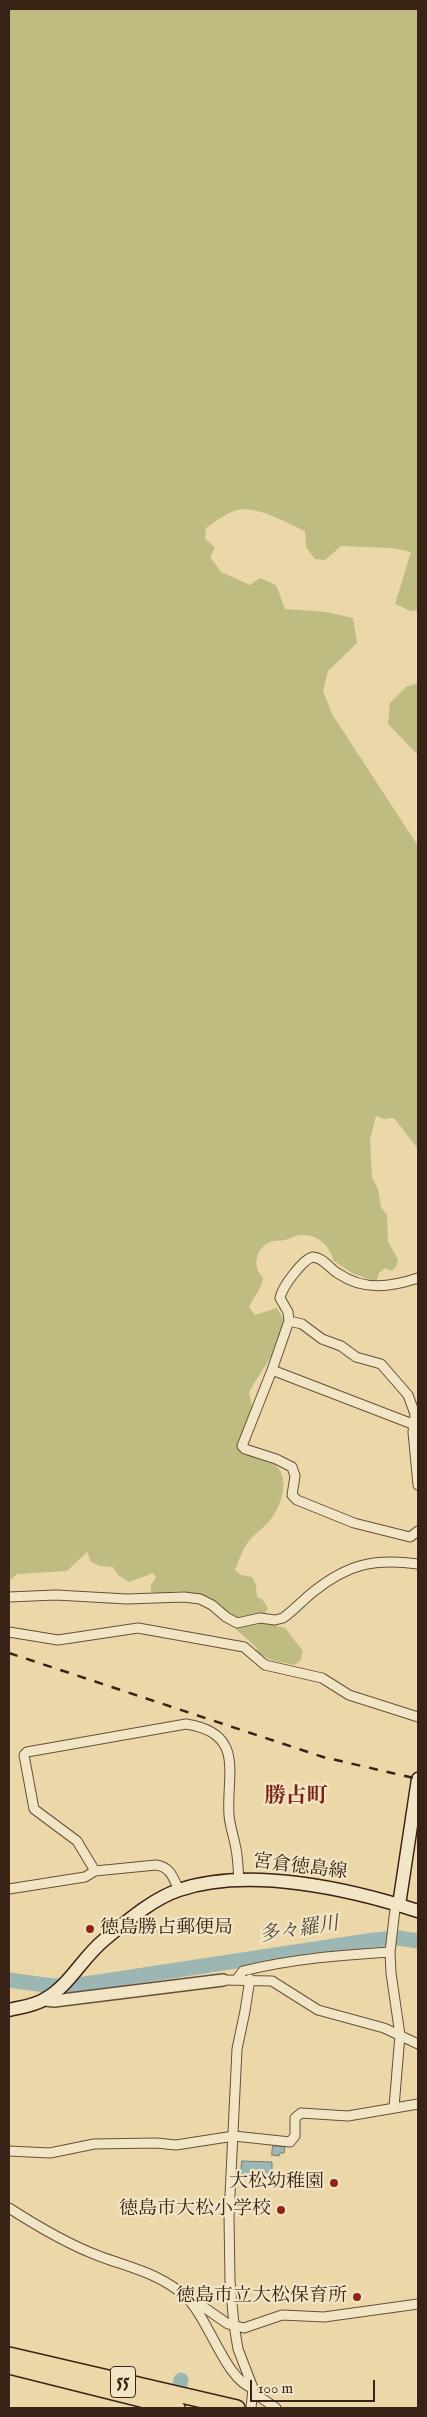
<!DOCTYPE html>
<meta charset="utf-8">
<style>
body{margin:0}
#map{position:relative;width:427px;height:2417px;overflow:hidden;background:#ebd7a8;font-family:"IM FELL English",serif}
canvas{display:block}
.frame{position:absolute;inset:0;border:10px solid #382316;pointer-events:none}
.scale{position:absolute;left:250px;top:2380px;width:125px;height:22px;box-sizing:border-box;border:2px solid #382316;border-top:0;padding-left:6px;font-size:15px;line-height:18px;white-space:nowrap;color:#382316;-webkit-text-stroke:4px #f2e5c6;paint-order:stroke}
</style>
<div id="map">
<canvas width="427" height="2417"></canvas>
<div class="frame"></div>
<div class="scale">100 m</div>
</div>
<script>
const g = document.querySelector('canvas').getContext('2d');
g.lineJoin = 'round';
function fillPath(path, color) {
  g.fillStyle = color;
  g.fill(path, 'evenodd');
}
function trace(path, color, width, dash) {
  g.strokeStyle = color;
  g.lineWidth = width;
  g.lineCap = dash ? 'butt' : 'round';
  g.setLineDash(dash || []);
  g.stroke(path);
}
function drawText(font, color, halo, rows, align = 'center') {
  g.font = font + ' "IM FELL English","Noto Serif JP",serif';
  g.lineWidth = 4.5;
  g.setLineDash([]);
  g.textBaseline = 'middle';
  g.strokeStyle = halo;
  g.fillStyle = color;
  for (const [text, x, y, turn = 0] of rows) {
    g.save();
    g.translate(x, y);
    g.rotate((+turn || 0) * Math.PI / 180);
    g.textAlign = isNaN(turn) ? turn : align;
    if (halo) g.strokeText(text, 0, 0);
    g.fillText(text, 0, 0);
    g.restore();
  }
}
fillPath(new Path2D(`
 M9,9H418V610L411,611L395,604L411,552L393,548L341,546L325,560L315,559L306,547L305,531C287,523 265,510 245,509C233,508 216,521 206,528L205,538L215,548L210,557L221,572L250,585L260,578L276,585L285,609L326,612L353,618L357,643L328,671L323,691L332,714L418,846V1149L394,1118L384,1119L376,1116L370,1139L372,1178L378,1189L381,1207L387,1215L388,1241L398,1260L396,1267L391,1271L385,1268L379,1273L376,1282L352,1273L334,1261C329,1245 318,1234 300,1235C295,1235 290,1239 285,1240C280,1241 274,1240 270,1242C255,1249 252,1267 263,1278C261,1290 254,1296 249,1307L255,1315L277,1308C278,1311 282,1315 283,1319C287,1340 257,1375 249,1393L253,1409L243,1449C253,1458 268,1458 277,1467C290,1479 281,1508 270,1520C264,1528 254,1534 248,1542C242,1551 239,1560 235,1570L241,1575L252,1577L256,1585L257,1597L262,1599L268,1608L264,1615L266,1623L285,1628L303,1651L301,1660L294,1665L271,1660L256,1652L257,1648C251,1642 244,1637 238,1631C220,1612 221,1597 188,1597L182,1591L158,1593L151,1592V1584L156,1578L153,1573L129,1582L118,1575L113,1567L100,1566L91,1562L87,1552L67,1571L17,1574L9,1581Z
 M418,683V755L388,724L390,703L406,687Z`), '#bfbc82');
const water = new Path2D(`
 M273,2146L285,2147L284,2153H280L279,2156L272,2155Z
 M242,2161L272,2162V2176L241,2175Z`);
fillPath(water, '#9cb7b3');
trace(water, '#747c74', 1);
trace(new Path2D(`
 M9,1980L53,1986L85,1984L374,1940L399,1938L418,1941
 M175,2406L181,2380`), '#9cb7b3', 15);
const minor = new Path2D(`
 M418,1278C391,1287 364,1291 339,1274C330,1269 324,1258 313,1257C303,1259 282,1287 280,1298L288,1312L289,1321L302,1324L322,1339L341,1346L356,1357L381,1364L408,1395L415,1414L413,1432L418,1485
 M272,1370L289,1321
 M415,1425L272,1370L242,1446L245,1449L276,1459L292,1467L295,1476L292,1495L297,1500L354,1523L410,1537L418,1531
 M9,1597L56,1595L127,1599L184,1597L200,1599L212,1605L226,1617L237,1623L260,1618L275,1620L283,1618C294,1610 302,1601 313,1592C348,1564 374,1558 418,1564
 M9,1632L58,1640L138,1628L244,1647L265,1665L322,1678L349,1695L418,1717
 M95,1871L77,1841L34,1809L24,1755L27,1752L186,1724C246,1733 226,1775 229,1815C230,1827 234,1837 236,1849C238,1859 238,1869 239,1880
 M9,1889L85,1877L95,1871L156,1865C171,1867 173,1878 179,1890
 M237,1979L243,1971C291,1959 341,1955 390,1952
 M250,1979L245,2011L237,2049L229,2216L230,2281L234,2325L238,2349L253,2388
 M223,1980L272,1981L318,2010L384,2028L418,2044
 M394,2107L400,2035L391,1973L390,1952L395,1909L399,1905
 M9,2151L50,2153L94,2144L156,2143L176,2145L234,2136L290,2142L295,2136V2118L301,2113L348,2116L418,2104
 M9,2208C37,2226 67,2244 99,2256C131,2268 162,2274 187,2298C209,2319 226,2381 253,2388L251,2408
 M193,2305L202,2306L228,2324L244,2328L282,2315L324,2317L418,2304
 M254,2393L276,2408`);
const tertiary = new Path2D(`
 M45,2000L54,2001L223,1980`);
const secondary = new Path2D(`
 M399,1905L418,1779
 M9,2010C21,2007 34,2006 45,1999C70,1985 82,1958 104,1940C126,1922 152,1899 179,1890C249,1866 350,1889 418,1911`);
const trunk = new Path2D(`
 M9,2355L237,2408
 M9,2366L177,2408`);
trace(minor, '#65503a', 11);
trace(tertiary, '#65503a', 14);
trace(secondary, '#382316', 15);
trace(trunk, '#382316', 18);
trace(minor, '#f2e5c6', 9);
trace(tertiary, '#f2e5c6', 11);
trace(secondary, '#f2e5c6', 12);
trace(trunk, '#ebd7a8', 15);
trace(new Path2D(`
 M9,1653L323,1757L418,1779`), '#382316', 2.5, [9, 9]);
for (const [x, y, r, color] of [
 [90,1929,5,"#8f2418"],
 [334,2183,5,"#8f2418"],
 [281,2210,5,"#8f2418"],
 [357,2297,5,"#8f2418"]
]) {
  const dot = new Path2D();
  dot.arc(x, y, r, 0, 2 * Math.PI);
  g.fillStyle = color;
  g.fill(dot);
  trace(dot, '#f2e5c6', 2);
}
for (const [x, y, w] of [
 [123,2382,25]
]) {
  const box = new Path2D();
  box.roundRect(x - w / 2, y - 15.5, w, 31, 4);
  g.fillStyle = '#f2e5c6';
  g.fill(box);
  trace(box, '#382316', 1);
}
drawText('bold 18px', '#382316', null, [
 ["55",123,2382]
]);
drawText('19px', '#382316', '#f2e5c6', [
 ["宮倉徳島線",300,1868,7]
]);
drawText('19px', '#382316', '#f2e5c6', [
 ["徳島勝占郵便局",100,1929,"left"],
 ["大松幼稚園",324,2183],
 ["徳島市大松小学校",271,2210],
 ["徳島市立大松保育所",347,2297]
], 'right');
drawText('italic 20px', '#51483d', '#f2e5c6', [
 ["多々羅川",299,1931,-9]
]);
drawText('bold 21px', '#7a1f14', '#f2e5c6', [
 ["勝占町",296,1798]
]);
</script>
